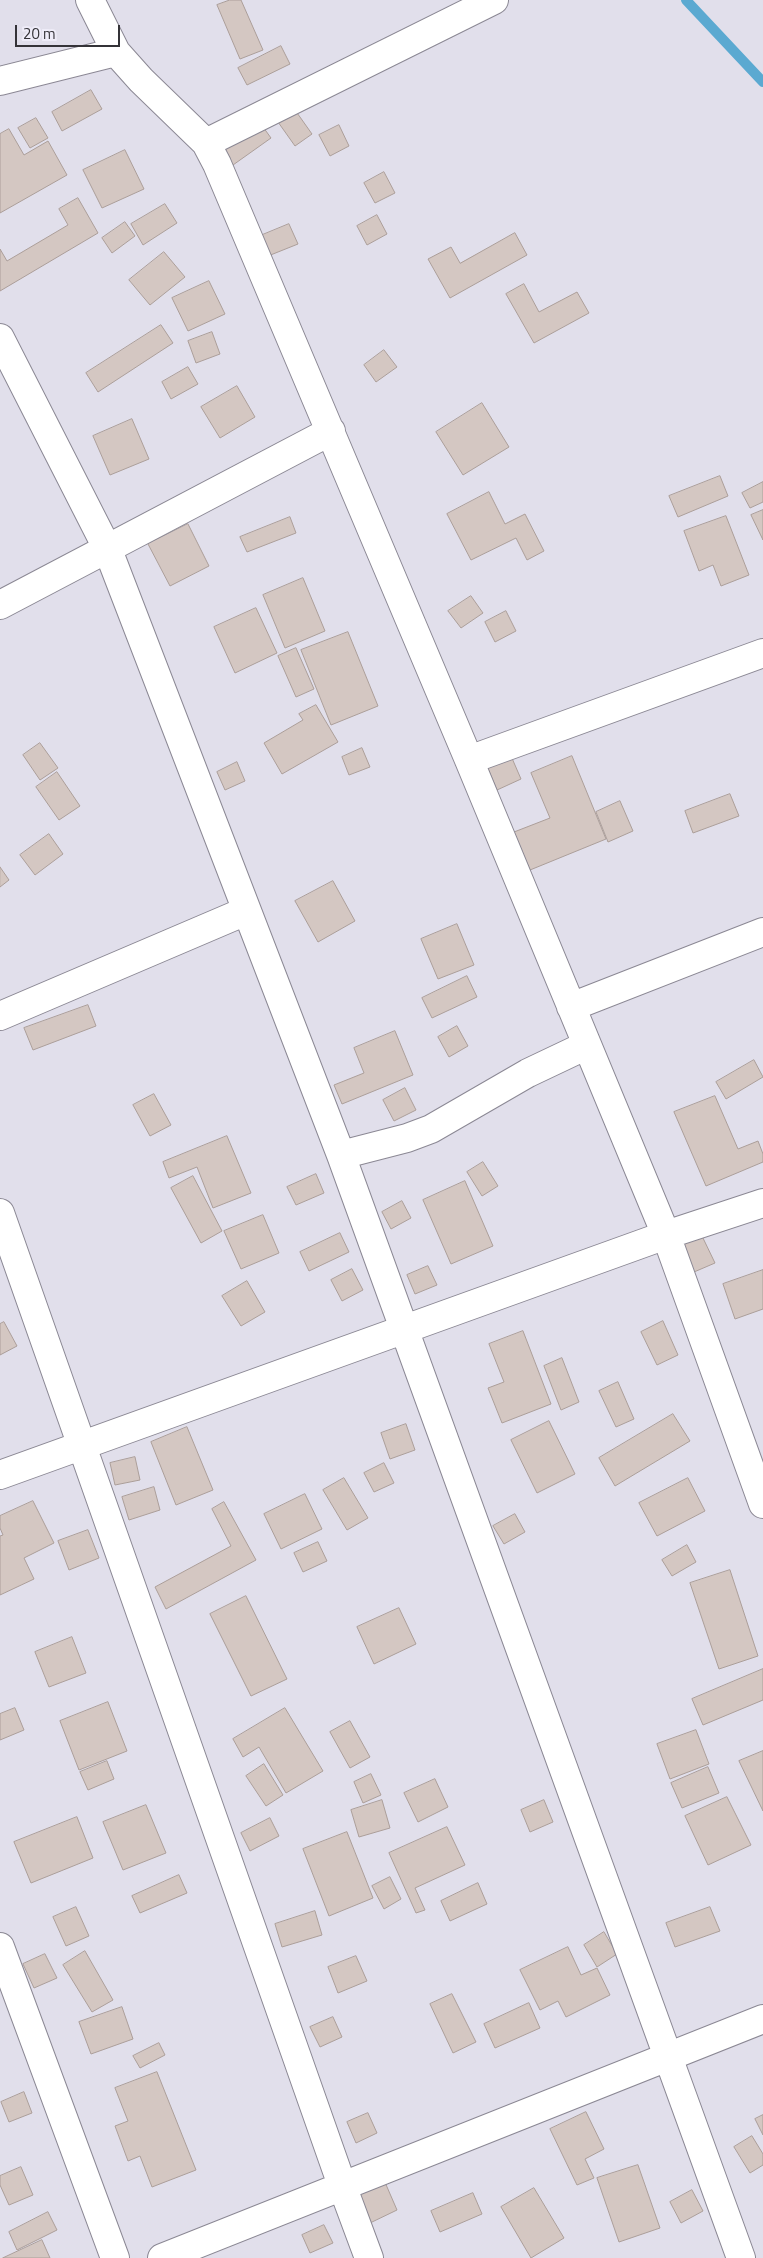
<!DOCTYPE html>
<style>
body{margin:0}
#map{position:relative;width:763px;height:2258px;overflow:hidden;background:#e1dfeb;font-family:"Titillium Web",sans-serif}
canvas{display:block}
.scale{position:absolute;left:15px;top:25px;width:105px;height:22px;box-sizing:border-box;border:2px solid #343338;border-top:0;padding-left:6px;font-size:15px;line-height:18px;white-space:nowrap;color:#343338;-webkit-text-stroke:4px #eeecf8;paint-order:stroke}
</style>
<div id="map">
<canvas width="763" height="2258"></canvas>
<div class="scale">20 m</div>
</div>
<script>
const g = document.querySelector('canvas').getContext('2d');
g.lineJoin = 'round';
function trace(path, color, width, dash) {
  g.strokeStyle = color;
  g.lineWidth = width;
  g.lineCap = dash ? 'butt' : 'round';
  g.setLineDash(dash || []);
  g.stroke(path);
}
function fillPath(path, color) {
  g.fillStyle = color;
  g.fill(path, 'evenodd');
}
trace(new Path2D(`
 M686,0L763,82`), '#5ba9d1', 10);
const building = new Path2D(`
 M230,0H241L263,50L240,59L217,5Z
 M281,46L290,64L247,85L238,68Z
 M91,90L102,109L62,131L52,112Z
 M295,110L312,134L295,146L278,122Z
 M36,118L48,138L30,148L18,128Z
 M258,120L271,138L233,165L220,147Z
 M339,125L349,146L330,156L319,135Z
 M9,129L24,155L48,141L67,175L0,213V134Z
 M125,150L144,189L102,208L83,170Z
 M384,172L395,193L375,203L364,183Z
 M78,198L98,233L0,291V249L7,261L68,225L59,209Z
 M165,204L177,223L143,245L131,224Z
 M377,215L387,234L367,245L357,226Z
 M125,222L135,236L112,253L102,238Z
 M289,224L298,244L268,256L260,236Z
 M515,233L527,255L450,298L428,259L451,247L460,263Z
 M164,252L185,277L150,305L129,280Z
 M209,281L225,314L188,331L172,298Z
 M524,284L539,312L577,292L589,313L534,343L506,294Z
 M161,325L173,343L98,392L86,373Z
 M212,332L220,354L196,363L188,341Z
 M384,350L397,367L376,382L364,365Z
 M188,367L198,384L171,399L162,382Z
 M237,386L255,417L220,438L201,407Z
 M482,403L509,447L463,475L436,432Z
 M132,419L149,459L110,475L93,436Z
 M720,476L728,496L678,517L669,496Z
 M763,482V502L750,508L742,493Z
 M489,492L505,524L525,514L544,551L527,560L516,538L471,560L447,514Z
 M763,510V540L751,515Z
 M726,516L749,575L721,586L713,565L699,571L684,531Z
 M290,517L296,533L247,552L240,537Z
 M188,524L209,566L170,586L148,544Z
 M303,578L325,631L285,648L263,595Z
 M471,596L483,613L461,628L448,611Z
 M256,608L277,653L235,673L214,627Z
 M506,611L516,631L495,642L485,622Z
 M348,632L378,706L331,725L301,650Z
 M296,648L314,689L296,697L278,656Z
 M316,705L338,742L282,774L264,743L303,720L299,714Z
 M40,743L58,768L40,780L23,755Z
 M362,748L370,767L349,775L342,757Z
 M508,749L521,779L497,790L484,759Z
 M572,756L606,839L530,870L514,832L550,818L531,773Z
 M237,762L245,781L225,790L217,772Z
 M57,772L80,806L59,820L36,787Z
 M730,794L739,816L693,833L685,811Z
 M620,801L633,831L608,842L596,812Z
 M49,834L63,854L35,875L20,855Z
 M0,867L9,880L0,887Z
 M333,881L355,921L318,942L295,901Z
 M457,924L474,965L438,979L421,939Z
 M467,976L477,997L432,1018L422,998Z
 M88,1005L96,1026L33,1050L24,1028Z
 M457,1026L468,1046L449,1057L438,1037Z
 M395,1031L413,1075L342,1104L334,1085L364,1073L354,1048Z
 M754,1060L763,1077L726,1099L716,1082Z
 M405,1088L416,1110L394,1121L383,1100Z
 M154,1094L171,1125L150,1136L133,1105Z
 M715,1096L738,1149L758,1141L763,1154V1162L706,1186L674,1112Z
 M227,1136L251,1193L213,1208L197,1167L169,1178L163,1162Z
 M483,1162L498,1186L482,1196L467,1172Z
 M316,1174L324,1193L296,1205L287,1187Z
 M193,1176L222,1231L201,1243L171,1188Z
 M465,1181L493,1246L451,1264L423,1200Z
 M402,1201L411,1218L391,1229L382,1212Z
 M263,1215L279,1253L241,1269L224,1231Z
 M340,1233L349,1252L309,1271L300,1252Z
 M702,1236L715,1263L687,1275L675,1249Z
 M428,1266L437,1285L415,1294L407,1275Z
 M352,1269L363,1290L342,1301L331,1280Z
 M763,1270V1309L735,1319L723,1284Z
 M247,1281L265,1312L241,1326L222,1296Z
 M663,1321L678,1355L657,1365L641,1332Z
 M4,1322L17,1346L0,1355V1324Z
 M523,1331L551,1404L502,1423L488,1388L504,1382L489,1344Z
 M562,1358L579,1402L561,1410L544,1366Z
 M618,1382L634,1419L616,1427L599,1391Z
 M673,1414L690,1441L615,1486L599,1458Z
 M549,1421L575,1474L537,1493L511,1440Z
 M406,1424L415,1450L390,1459L381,1433Z
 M187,1427L213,1490L176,1505L151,1442Z
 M135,1457L140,1480L115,1485L110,1463Z
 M384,1463L394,1483L374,1492L364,1473Z
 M344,1478L368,1518L347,1530L323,1490Z
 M688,1478L705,1511L657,1536L639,1503Z
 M154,1487L160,1510L129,1520L122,1497Z
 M305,1494L322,1529L281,1549L264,1514Z
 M33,1501L54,1543L24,1558L34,1579L0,1595V1536L3,1535L0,1528V1516Z
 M224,1502L256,1560L166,1609L155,1587L231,1546L212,1509Z
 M515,1514L525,1532L504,1544L493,1526Z
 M88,1530L99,1558L69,1570L58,1541Z
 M318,1542L327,1561L303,1572L294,1553Z
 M687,1545L696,1562L672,1576L662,1560Z
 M730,1570L758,1656L719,1669L690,1583Z
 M246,1596L287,1679L251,1696L210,1614Z
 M399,1608L416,1644L374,1664L357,1627Z
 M72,1637L86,1673L49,1687L35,1652Z
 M763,1669V1700L703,1725L692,1699Z
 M108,1702L127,1751L79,1770L60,1721Z
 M15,1708L24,1730L0,1740V1714Z
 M285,1708L323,1771L286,1793L259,1747L243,1757L233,1739Z
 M350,1721L370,1757L350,1768L330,1732Z
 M696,1730L709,1764L670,1779L657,1744Z
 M763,1751V1811L739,1761Z
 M107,1761L114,1779L88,1790L80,1772Z
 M264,1764L283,1795L266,1806L246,1776Z
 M708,1767L719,1793L682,1808L671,1783Z
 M371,1774L381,1795L363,1803L354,1782Z
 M435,1779L448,1807L418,1822L404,1793Z
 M727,1797L751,1845L708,1865L685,1816Z
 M382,1800L390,1828L359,1837L351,1810Z
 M544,1800L553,1822L530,1832L521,1810Z
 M146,1805L166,1853L123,1870L103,1822Z
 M77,1817L93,1858L31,1883L14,1842Z
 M270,1818L279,1836L250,1851L241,1833Z
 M447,1827L465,1865L415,1888L425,1910L416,1913L389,1853Z
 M347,1832L373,1898L329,1916L303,1849Z
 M179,1875L187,1893L140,1913L132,1896Z
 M390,1877L401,1899L384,1909L372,1886Z
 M478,1883L487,1904L450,1921L441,1901Z
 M76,1907L89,1936L66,1946L53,1917Z
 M710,1907L720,1931L675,1947L666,1923Z
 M315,1911L322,1935L282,1947L275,1924Z
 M604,1932L617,1954L597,1967L584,1945Z
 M568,1947L581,1975L597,1968L610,1995L566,2017L558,2001L540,2010L520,1970Z
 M85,1951L113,2000L92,2012L63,1965Z
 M45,1954L57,1978L34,1988L23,1964Z
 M356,1956L367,1981L338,1993L328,1967Z
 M452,1994L476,2042L453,2053L430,2004Z
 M529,2003L540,2028L495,2048L484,2024Z
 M122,2007L133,2039L91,2054L79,2022Z
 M333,2017L342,2037L320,2047L310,2027Z
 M159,2043L165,2055L140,2068L133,2056Z
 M157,2072L196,2170L152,2187L140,2156L128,2161L115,2126L128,2121L115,2088Z
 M24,2092L32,2113L9,2122L1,2102Z
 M586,2112L604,2149L585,2159L594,2178L577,2185L550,2129Z
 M368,2113L377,2133L356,2143L347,2122Z
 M763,2115V2135L755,2119Z
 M752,2136L763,2154V2165L750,2173L734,2147Z
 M638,2165L660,2228L619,2242L597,2178Z
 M21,2167L33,2195L9,2205L0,2185V2176Z
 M384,2180L397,2210L370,2223L356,2193Z
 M534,2188L564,2238L531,2258L501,2207Z
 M692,2190L703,2211L681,2223L670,2202Z
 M473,2193L482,2214L440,2232L431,2211Z
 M48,2212L57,2230L17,2250L9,2232Z
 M324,2225L333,2243L310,2253L302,2235Z
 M42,2240L50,2258H3Z`);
fillPath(building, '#d4c7c2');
trace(building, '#ab9e99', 1);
const street = new Path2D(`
 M90,0L116,52L141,80L206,143L217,164L469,760L666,1235L763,1504
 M0,81L116,52
 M206,143L494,0
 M0,338L108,550L341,1155L741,2258
 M0,605L331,431
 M469,760L763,653
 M571,1007L763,932
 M0,1016L246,911
 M341,1155L407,1138L431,1129L528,1073L587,1045
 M0,1213L343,2188L369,2258
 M0,1475L666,1235L763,1203
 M0,1947L115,2258
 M162,2258L763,2019`);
trace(street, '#8b8894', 30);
trace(street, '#fff', 28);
</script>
